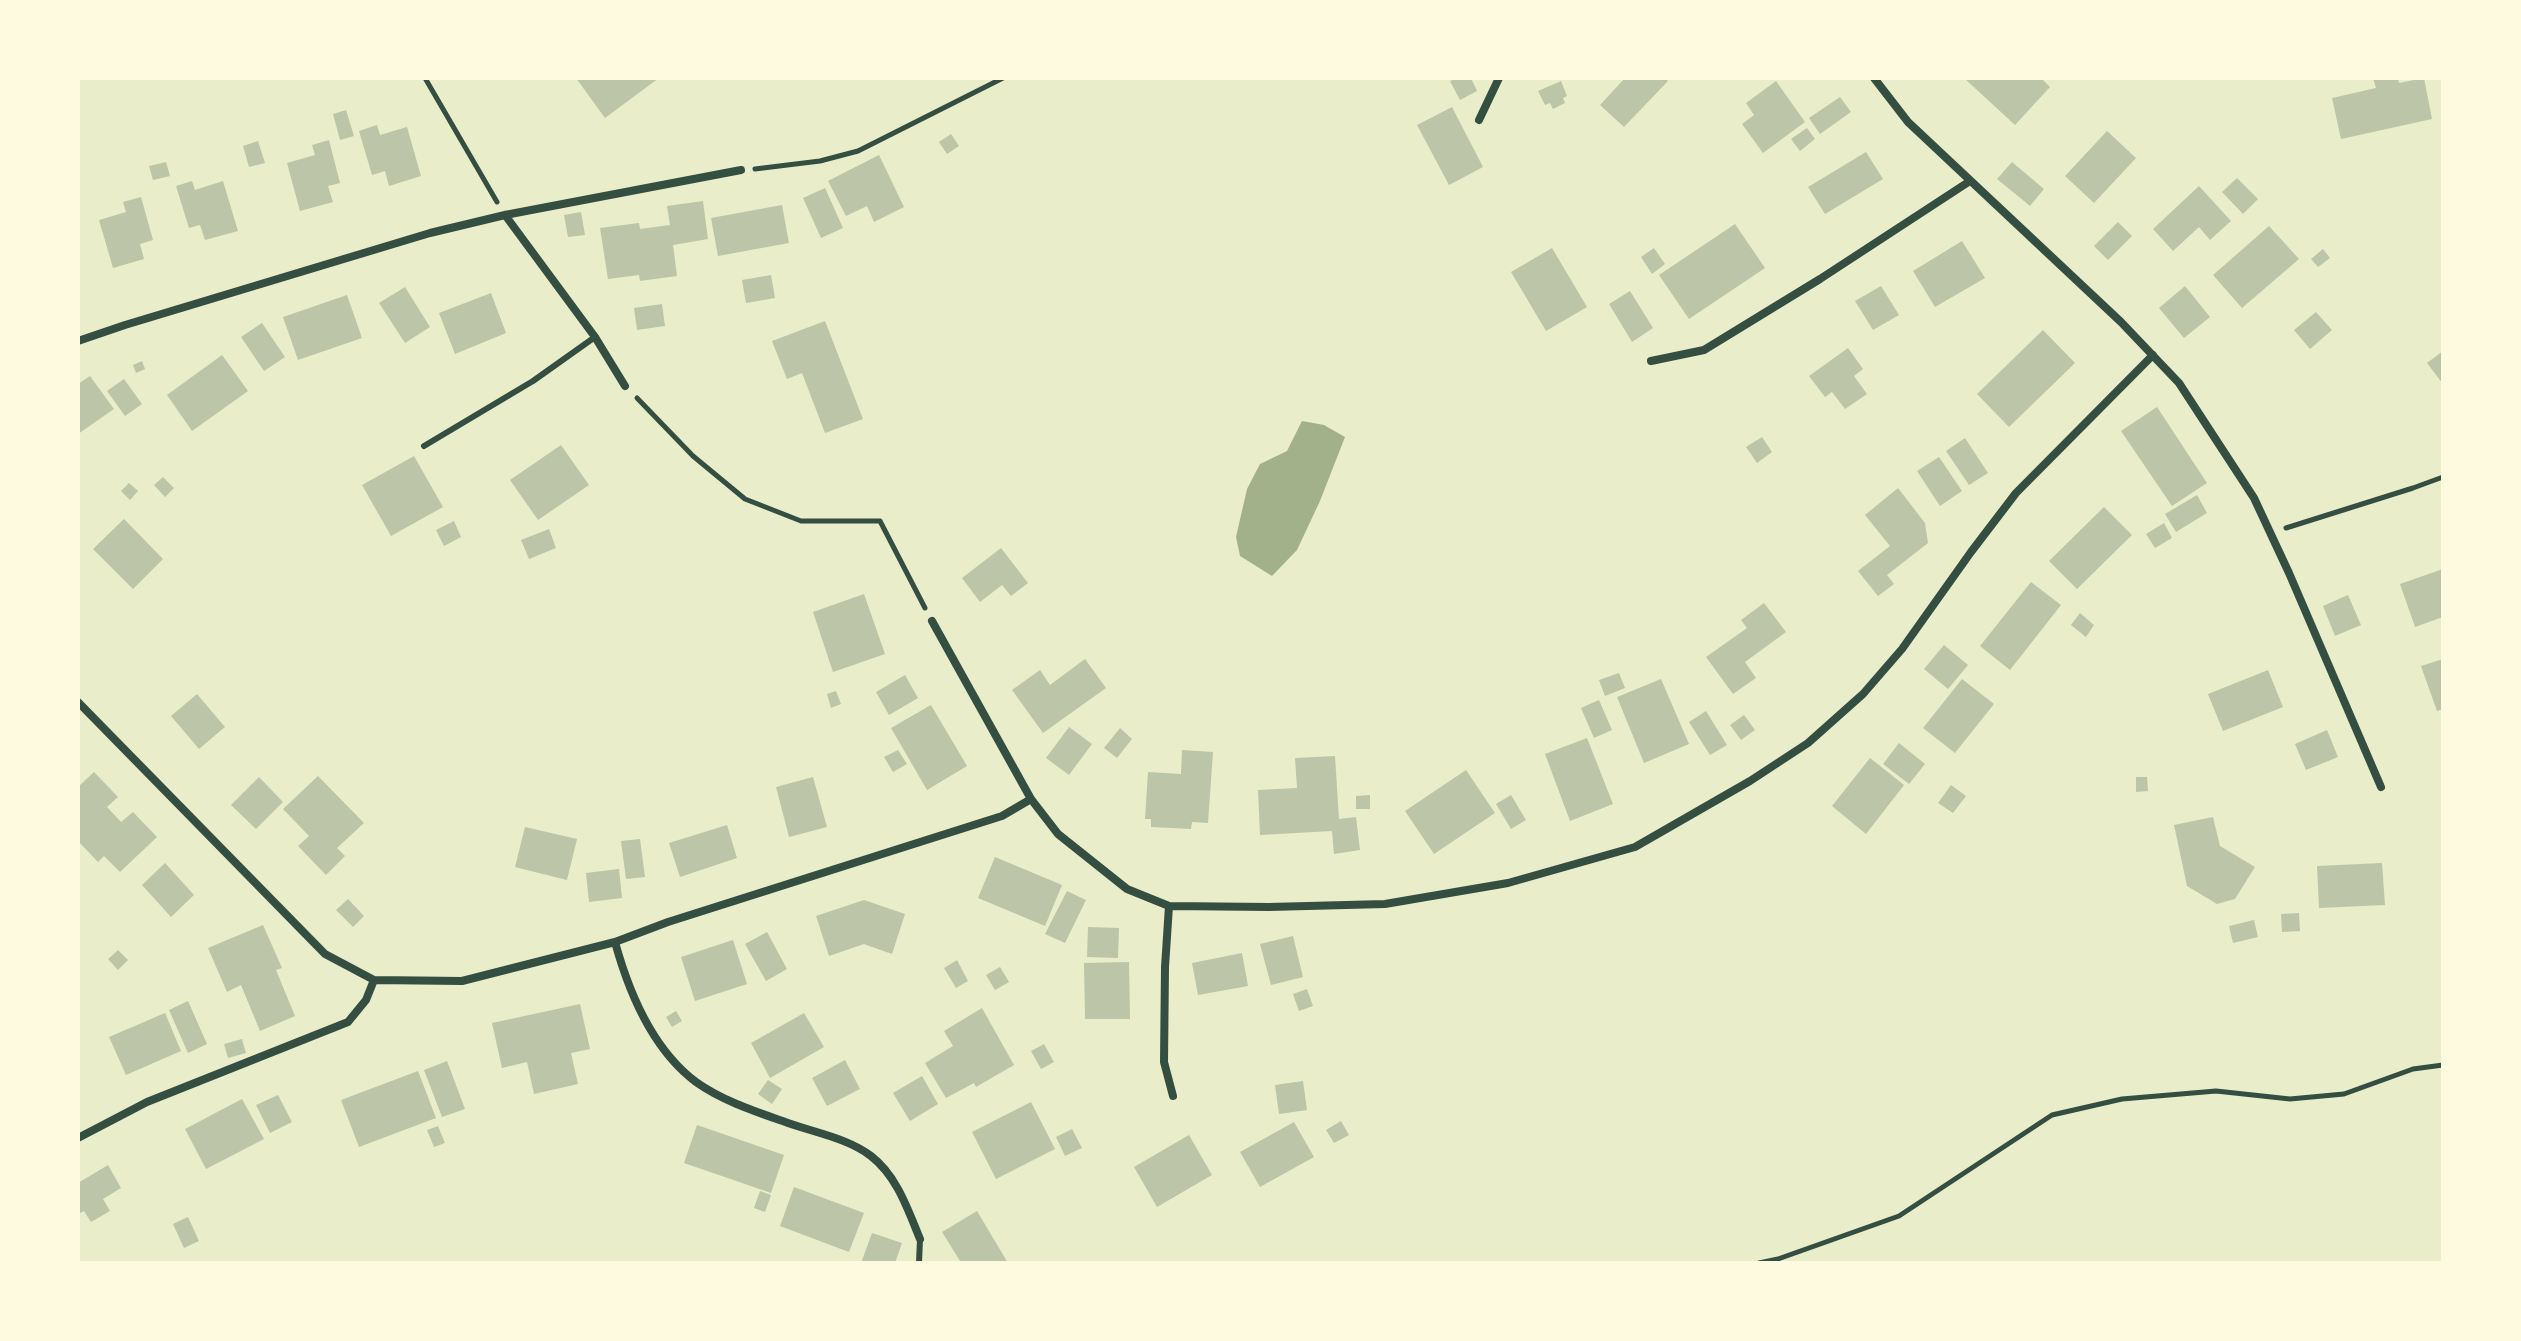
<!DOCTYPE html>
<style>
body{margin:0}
#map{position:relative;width:2521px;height:1341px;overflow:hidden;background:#e9edc9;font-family:Manrope,sans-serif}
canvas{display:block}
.frame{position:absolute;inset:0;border:80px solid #fefae0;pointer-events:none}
</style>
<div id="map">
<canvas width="2521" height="1341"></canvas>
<div class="frame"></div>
</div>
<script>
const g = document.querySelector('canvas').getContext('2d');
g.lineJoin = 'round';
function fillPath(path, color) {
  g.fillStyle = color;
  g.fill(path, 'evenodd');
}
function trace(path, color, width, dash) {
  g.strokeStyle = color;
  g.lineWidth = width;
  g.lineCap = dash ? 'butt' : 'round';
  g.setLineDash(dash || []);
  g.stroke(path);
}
fillPath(new Path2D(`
 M1302,421L1324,425L1345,437L1320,501L1297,550L1272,576L1240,556L1236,537L1247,489L1260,464L1287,451Z`), '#a3b18a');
fillPath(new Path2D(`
 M576,78H659L605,118Z
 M1457,78H1471L1477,91L1460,100L1450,81Z
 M1625,78H1665L1668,81L1624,127L1600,105Z
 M1964,78H2041L2050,87L2015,125Z
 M2373,78H2398L2399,83L2424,78L2432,119L2341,139L2332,98L2376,88Z
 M1561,81L1567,96L1563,98L1565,103L1553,109L1550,103L1545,105L1538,91Z
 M1776,81L1805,122L1763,153L1742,124L1754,115L1746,103Z
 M1840,97L1851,112L1820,134L1809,118Z
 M1452,107L1483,167L1449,185L1417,125Z
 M346,110L354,136L340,140L333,114Z
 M377,125L380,135L407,127L421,176L389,186L385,171L372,175L359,131Z
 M1807,128L1815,139L1800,151L1791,139Z
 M2107,131L2136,158L2094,203L2065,176Z
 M951,134L959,146L947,154L939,142Z
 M329,140L340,183L328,186L333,202L300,211L287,163L315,155L312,145Z
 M258,141L265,163L249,167L243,146Z
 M1866,152L1883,179L1825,214L1808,187Z
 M879,155L904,207L874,222L867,206L846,216L828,181Z
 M166,162L170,176L153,180L149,166Z
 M2012,162L2044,189L2030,206L1997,179Z
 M2237,178L2258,199L2243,214L2222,192Z
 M192,181L195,190L223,181L238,231L205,240L200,225L189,228L176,186Z
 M2199,186L2231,221L2210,240L2199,227L2173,251L2153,229Z
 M825,188L843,228L821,238L803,198Z
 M141,197L153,240L140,244L144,259L113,268L99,220L126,212L123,202Z
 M703,201L708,239L673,245L677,276L640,281L639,275L608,279L600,228L639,223L640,229L670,225L667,206Z
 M782,205L789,243L718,256L711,218Z
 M581,212L585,235L568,237L564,215Z
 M2118,222L2132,236L2108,260L2094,246Z
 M1735,224L1765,268L1689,319L1659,275Z
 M2269,226L2299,259L2242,308L2213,275Z
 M1962,241L1985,278L1935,307L1913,271Z
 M1552,248L1587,307L1546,331L1511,272Z
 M1654,248L1665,264L1652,274L1641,257Z
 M2323,249L2330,258L2318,267L2311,259Z
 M771,275L775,298L746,303L742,280Z
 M1881,286L1899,315L1873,330L1855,301Z
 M2185,286L2210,317L2184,338L2159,308Z
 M405,287L430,327L405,343L379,303Z
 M1630,291L1653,328L1632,342L1609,304Z
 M491,293L506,333L455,354L439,313Z
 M347,295L362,338L298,360L283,317Z
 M662,304L665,326L637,330L634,308Z
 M2316,312L2332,330L2310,349L2294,330Z
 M825,321L863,419L825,433L802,373L787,379L772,341Z
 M262,323L285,357L264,371L241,337Z
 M2043,330L2075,363L2009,427L1977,394Z
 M1848,348L1863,369L1854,376L1867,394L1845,409L1832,392L1825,397L1809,376Z
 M2443,351V384L2427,363Z
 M222,355L248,391L192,431L167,395Z
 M142,361L145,369L136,373L133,365Z
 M90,376L114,409L78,434V384Z
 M124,379L142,404L125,416L107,391Z
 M2157,407L2207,483L2172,506L2121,431Z
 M1762,437L1772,452L1757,463L1746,447Z
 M1965,438L1988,473L1969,485L1946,451Z
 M561,445L589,485L538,520L510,480Z
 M414,456L443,507L391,536L362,485Z
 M1939,457L1962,491L1940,506L1917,471Z
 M163,477L174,488L165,497L154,485Z
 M129,483L138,491L130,500L121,491Z
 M1898,488L1925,523L1928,543L1887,575L1894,584L1878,596L1858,571L1890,546L1865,515Z
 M2197,495L2207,513L2176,532L2165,514Z
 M2104,507L2132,535L2077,589L2049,561Z
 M124,519L163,559L133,589L93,549Z
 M454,521L461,537L444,546L436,530Z
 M2164,523L2172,538L2155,548L2146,534Z
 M549,529L556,548L529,559L521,540Z
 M1001,548L1028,583L1011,596L1002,585L980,602L962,578Z
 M2443,569V617L2415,627L2400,584Z
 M2031,582L2061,605L2010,670L1980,646Z
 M864,594L885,654L833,672L813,612Z
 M2348,595L2361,625L2335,636L2323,606Z
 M1764,603L1786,632L1745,662L1756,678L1733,694L1706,657L1747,628L1741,620Z
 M2080,613L2094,625L2086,637L2071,625Z
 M1944,645L1968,665L1948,689L1924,669Z
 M1085,659L1106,688L1043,733L1012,690L1040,670L1050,685Z
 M2443,659V709L2437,711L2421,666Z
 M2268,670L2283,707L2223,731L2208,694Z
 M1619,673L1625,688L1605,696L1599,680Z
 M905,675L918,698L889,715L876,692Z
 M1661,679L1689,744L1644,763L1617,697Z
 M1962,679L1994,704L1955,753L1923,728Z
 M836,691L841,704L831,708L827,694Z
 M197,694L225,727L199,749L171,716Z
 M1599,700L1612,730L1594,738L1581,708Z
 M931,705L967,766L927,790L891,728Z
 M1706,711L1727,745L1710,755L1689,722Z
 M1744,715L1755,730L1741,740L1730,725Z
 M1069,727L1092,744L1069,775L1046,758Z
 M1120,728L1132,739L1117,758L1104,748Z
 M2327,730L2338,757L2306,770L2295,744Z
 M1587,738L1613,804L1570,821L1545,754Z
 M1899,743L1925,764L1909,784L1883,764Z
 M898,750L907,764L893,772L884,757Z
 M1182,750L1213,752L1208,823L1192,822L1191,829L1151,827V819H1145L1148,772L1181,774Z
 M1335,756L1339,819L1356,817L1360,850L1334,854L1332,831L1260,835L1258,790L1297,788L1295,758Z
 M1870,758L1904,785L1866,834L1832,806Z
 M1466,770L1495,813L1434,854L1405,811Z
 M94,772L118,797L107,807L121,822L133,812L157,837L120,872L104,856L98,862L78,841V787Z
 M318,776L364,823L337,848L345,856L326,875L298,846L309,836L283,809Z
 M259,777L283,802L256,829L231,805Z
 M813,777L827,827L789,837L776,787Z
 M2136,777H2147L2148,791L2136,792Z
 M1951,785L1966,796L1953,813L1938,803Z
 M1370,795V809H1356V796Z
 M1511,795L1526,820L1511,829L1496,804Z
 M2213,817L2220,846L2255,867L2235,899L2217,904L2187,886L2174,825Z
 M727,825L737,858L680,877L669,843Z
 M525,827L577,839L567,880L515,867Z
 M640,839L645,877L626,879L621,841Z
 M995,857L1062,885L1045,926L978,898Z
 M165,863L194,895L171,917L142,885Z
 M2382,863L2385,905L2319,908L2317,866Z
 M619,869L622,898L589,902L586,873Z
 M1067,891L1086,900L1065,943L1045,934Z
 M348,899L364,916L353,927L336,910Z
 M864,900L905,914L892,954L864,944L829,956L816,916Z
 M2299,913L2300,931L2282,932L2281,914Z
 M2254,920L2258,937L2233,943L2229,926Z
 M263,925L282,968L276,970L295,1016L260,1031L241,985L227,992L208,948Z
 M1088,927L1119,928L1118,958L1087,957Z
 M767,932L787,969L766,981L745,944Z
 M1293,936L1303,977L1271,985L1260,944Z
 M733,940L747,984L695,1001L681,957Z
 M118,950L128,960L118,970L108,959Z
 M1242,953L1248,986L1198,995L1192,963Z
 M957,960L968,981L956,988L944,968Z
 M1129,962L1130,1019H1085L1084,963Z
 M1000,967L1009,982L995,990L986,975Z
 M1307,989L1313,1006L1299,1011L1293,994Z
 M188,1001L207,1044L188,1053L169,1010Z
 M580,1004L590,1049L571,1053L578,1084L534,1094L527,1062L502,1068L492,1023Z
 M982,1008L1014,1065L976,1087L974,1083L946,1098L925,1063L953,1046L944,1031Z
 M676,1011L682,1021L672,1027L666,1017Z
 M165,1013L181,1051L126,1075L109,1037Z
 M804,1013L824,1047L770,1078L751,1043Z
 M242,1039L246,1053L228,1058L224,1044Z
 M1044,1044L1054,1062L1041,1069L1031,1051Z
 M845,1060L860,1089L827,1106L812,1078Z
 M447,1061L465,1109L442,1117L424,1070Z
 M418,1071L436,1118L359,1147L341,1100Z
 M922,1076L938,1104L910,1121L893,1093Z
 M768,1080L782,1089L772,1104L758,1094Z
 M1303,1081L1307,1110L1279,1114L1275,1085Z
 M278,1095L292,1122L270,1133L256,1105Z
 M242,1099L264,1139L206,1169L185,1129Z
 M1031,1102L1055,1149L996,1179L972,1132Z
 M1341,1121L1349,1135L1334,1143L1326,1130Z
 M1294,1122L1314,1157L1260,1187L1240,1152Z
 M697,1125L784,1155L771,1193L684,1163Z
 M438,1126L445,1143L434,1147L427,1130Z
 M1072,1129L1082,1148L1065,1156L1056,1137Z
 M1189,1135L1212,1175L1157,1207L1134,1167Z
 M108,1165L121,1188L103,1199L110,1211L91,1222L84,1211L78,1214V1183Z
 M794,1187L864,1213L849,1252L780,1226Z
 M760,1191L771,1195L765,1212L754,1208Z
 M977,1211L1008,1263H955L960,1261L942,1232Z
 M188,1217L199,1241L184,1248L173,1224Z
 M872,1233L902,1243L895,1263H861Z`), '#bcc5a7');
trace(new Path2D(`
 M425,78L497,202
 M755,169L820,161L858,151L1003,78
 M637,398L693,456L745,499L801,521H880L925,608
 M2286,528L2413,488L2443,477
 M1759,1263L1778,1259L1899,1216L2052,1115L2122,1099L2216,1091L2290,1099L2344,1094L2413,1069L2443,1065`), '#344e41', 5);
trace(new Path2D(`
 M424,446L533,381L595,337
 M919,1263L920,1239`), '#344e41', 6);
trace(new Path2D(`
 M1874,78L1908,122L2121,322L2179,383L2254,498L2289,573L2381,787
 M1479,120L1499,78
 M505,215L595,337L625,386
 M78,341L125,325L430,233L505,215L741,170
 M1651,361L1704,350L1820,279L1970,181
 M932,621L1031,799L1058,834L1127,889L1169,906L1269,907L1385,904L1508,883L1635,847L1750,781L1808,743L1863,694L1902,649L1971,552L2016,493L2153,355
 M78,702L325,954L374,980L366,1000L348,1022L147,1102L78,1138
 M1169,906L1165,967L1164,1062L1173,1096
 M615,942C629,993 652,1049 696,1082C724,1102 760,1113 791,1124C817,1133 849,1139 871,1156C897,1176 908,1210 920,1239
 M374,980L462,981L615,942L668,922L1002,816L1031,799`), '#344e41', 8);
</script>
